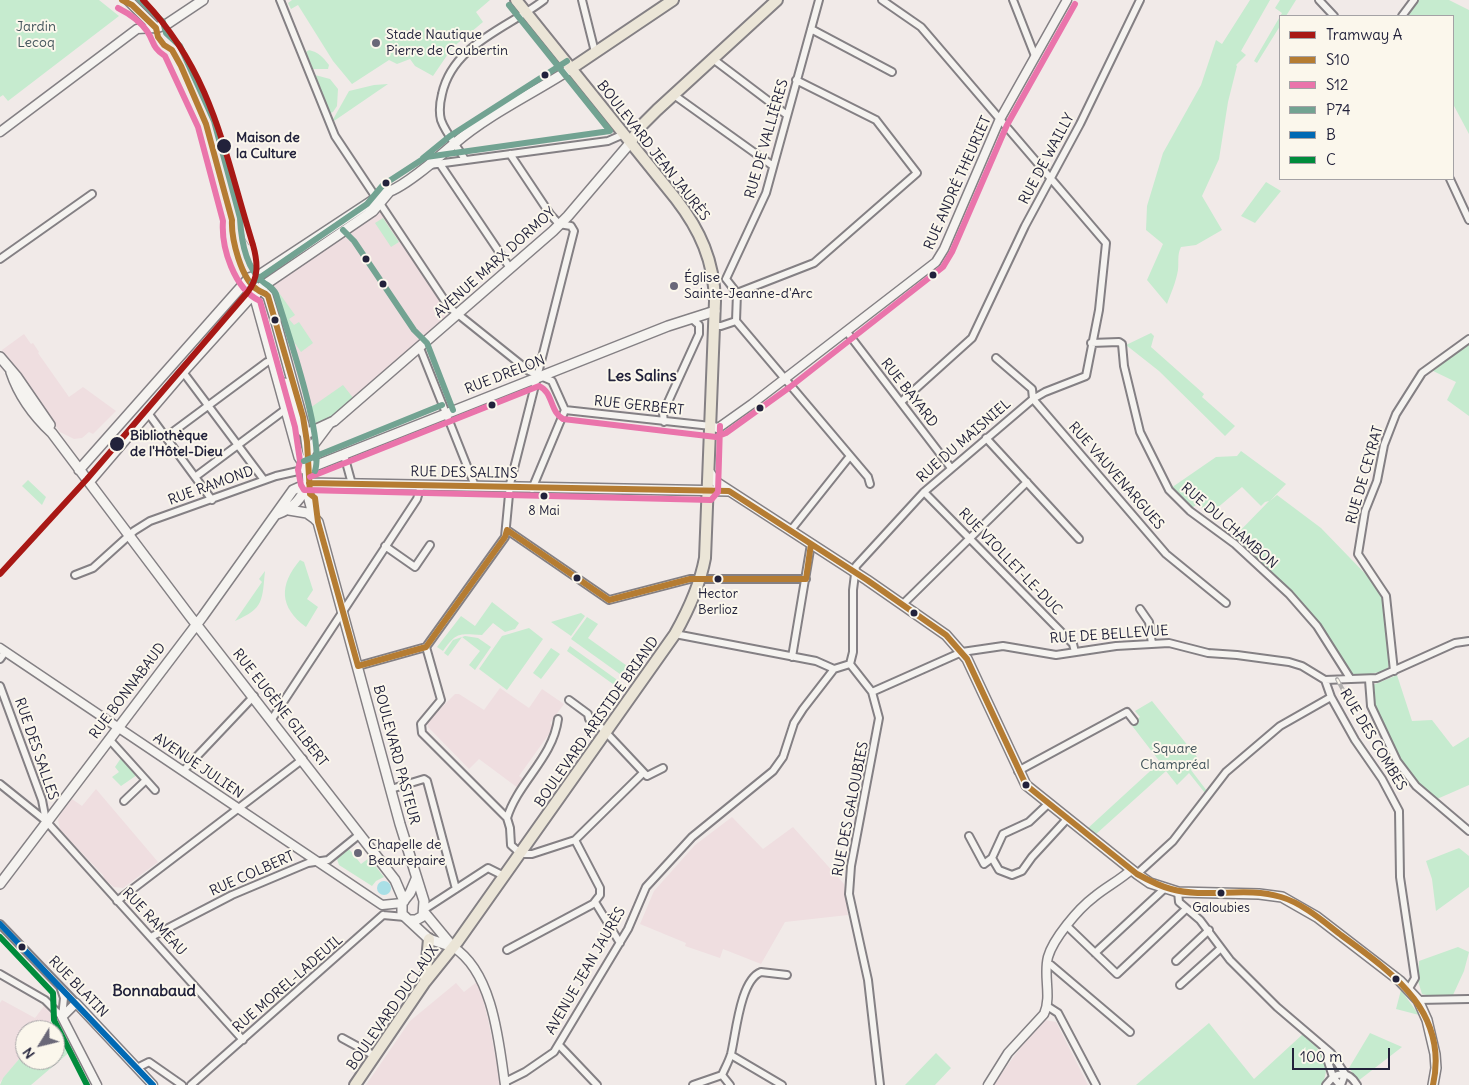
<!DOCTYPE html>
<meta charset="utf-8">
<style>
body{margin:0}
#map{position:relative;width:1469px;height:1085px;overflow:hidden;background:#f1eae8;font-family:Delius,sans-serif}
canvas{display:block}
.legend{position:absolute;left:1279px;top:15px;width:175px;height:165px;box-sizing:border-box;background:#fbf7ec;border:1px solid #a4a2a5;margin:0;padding:6px 9px;list-style:none;font-size:15px;color:#22223b}
.legend li{display:flex;align-items:center;gap:10px;height:25px}
.legend b{width:25px;border:1px solid #a4a2a5}
.north{position:absolute;left:15px;top:1020px;width:50px;height:50px;box-sizing:border-box;background:#fbf7ec;border:1px solid #a4a2a5;border-radius:50%;rotate:234deg;font-size:14px;font-weight:700;line-height:20px;text-align:center;color:#22223b}
.north::after{content:'';display:block;margin:auto;width:18px;height:22px;background:#6a6878;clip-path:polygon(50% 0,100% 100%,50% 72%,0 100%)}
.scale{position:absolute;left:1292px;top:1048px;width:98px;height:22px;box-sizing:border-box;border:2px solid #22223b;border-top:0;padding-left:6px;font-size:15px;line-height:18px;white-space:nowrap;color:#22223b;-webkit-text-stroke:4px #fbf7ec;paint-order:stroke}
</style>
<div id="map">
<canvas width="1469" height="1085"></canvas>
<ul class="legend">
<li><b style="height:6px;background:#a81815"></b>Tramway A</li>
<li><b style="height:6px;background:#b57c32"></b>S10</li>
<li><b style="height:6px;background:#ea74ab"></b>S12</li>
<li><b style="height:6px;background:#72a392"></b>P74</li>
<li><b style="height:6px;background:#0069b4"></b>B</li>
<li><b style="height:6px;background:#008c3c"></b>C</li>
</ul>
<div class="north">N</div>
<div class="scale">100 m</div>
</div>
<script>
const g = document.querySelector('canvas').getContext('2d');
g.lineJoin = 'round';
function fillPath(path, color) {
  g.fillStyle = color;
  g.fill(path, 'evenodd');
}
function trace(path, color, width, dash) {
  g.strokeStyle = color;
  g.lineWidth = width;
  g.lineCap = dash ? 'butt' : 'round';
  g.setLineDash(dash || []);
  g.stroke(path);
}
function drawText(font, color, halo, rows, align = 'center') {
  g.font = font + ' Delius,sans-serif';
  g.lineWidth = 4;
  g.setLineDash([]);
  g.textBaseline = 'middle';
  g.strokeStyle = halo;
  g.fillStyle = color;
  for (const [text, x, y, turn = 0] of rows) {
    g.save();
    g.translate(x, y);
    g.rotate((+turn || 0) * Math.PI / 180);
    g.textAlign = isNaN(turn) ? turn : align;
    if (halo) g.strokeText(text, 0, 0);
    g.fillText(text, 0, 0);
    g.restore();
  }
}
fillPath(new Path2D(`
 M380,211L449,316L336,417L312,427L272,291L273,284Z
 M24,334L31,344L33,343L39,352L38,353L69,397L83,387L116,411L93,434L89,432L82,438L74,439L60,432L2,350Z
 M500,688L529,708L542,689L564,704L550,723L554,727L519,776L524,779L518,788L479,759L469,769L428,727L427,722L455,694H459L484,710Z
 M96,789L158,862L123,888L114,887L105,880L103,875L60,830L58,820L62,810L72,799L82,806Z
 M732,817L763,849L793,827L844,884L848,915L785,922L761,964L723,949L720,958L685,946L686,943L640,924L654,891L695,845Z
 M478,981L488,1019L501,1085H366L410,1021L456,983L464,992Z
 M2,1000L35,1018L44,1006L54,1017L44,1030H25V1052L0,1082V1003Z
 M1045,1020L1056,1022L1088,1085H993L1021,1047Z`), '#efdee0');
fillPath(new Path2D(`
 M0,0H99L119,16L8,101L3,95L0,97Z
 M292,0H490L476,12L483,22L452,48L433,76L415,66L410,59L397,64L389,60L352,84L333,61L298,5L291,9L288,3Z
 M1250,0H1270L1241,51L1246,55L1236,65L1237,66L1228,102L1219,159L1202,196L1222,230L1196,245L1181,247C1177,255 1179,261 1178,270C1176,282 1171,293 1167,304L1147,280L1163,244L1146,230L1147,206L1163,153L1201,85L1216,40L1222,44Z
 M1280,0H1296L1286,16H1280V26L1257,63L1254,61L1282,13L1275,8Z
 M1414,0H1449L1469,10V134L1453,104V16H1402Z
 M309,50C318,52 323,57 329,65L328,69H313L306,52Z
 M315,75L330,79L338,89L337,106L333,112L328,114Z
 M388,84L331,123L349,91L374,85Z
 M1266,182L1281,191L1255,223L1241,216Z
 M383,218L399,242L391,247L375,223Z
 M277,290L295,315L289,319L294,325L299,322L313,343L301,352L287,332Z
 M1151,333L1154,336L1151,347L1204,394L1202,397L1235,426L1225,436L1159,371L1126,345Z
 M1469,342V416L1447,400L1456,382L1431,370Z
 M343,385L354,399L336,415L318,424L313,421L310,408Z
 M1241,451L1286,484L1270,501L1277,495L1321,528L1379,588C1389,611 1387,641 1389,666L1385,671L1353,677L1349,674C1321,620 1277,579 1235,536L1269,501L1265,502L1261,506L1242,487L1210,514L1197,504L1191,509L1171,488L1216,457L1237,456Z
 M28,480L46,497L42,505L22,486Z
 M300,560L304,562L313,590L307,599L318,607L306,627C279,607 279,585 300,560Z
 M265,571C262,601 264,608 235,621L262,582L259,579Z
 M492,602L519,623L515,629L505,632L493,623L482,635C460,634 457,631 443,651L437,647L461,616L475,626Z
 M581,613L585,616L571,636L551,622Z
 M587,617L598,624L588,638L637,673L631,682L571,639Z
 M529,628L543,639L507,690L479,669L502,636Z
 M465,636L478,638L491,647L475,670L469,665L480,651L462,637L448,656L444,653L453,640Z
 M570,646L627,687L624,692L567,651Z
 M551,648L560,654L541,679L533,673Z
 M1397,675L1412,721L1432,720L1453,747L1469,737V785L1437,799L1407,772L1373,705V685Z
 M1152,701L1197,757L1191,770L1207,791L1205,793L1189,773L1177,785L1166,771L1095,835L1087,829L1160,762L1130,723L1140,717L1135,711Z
 M121,758L137,775L121,786L112,777L119,772L115,767Z
 M1459,848L1469,856V887L1436,911L1432,879L1426,861Z
 M349,849L361,864L369,858L384,877L376,881L372,886L339,865L337,859Z
 M1458,947L1469,952L1464,971L1453,995L1435,997L1422,994L1418,981L1419,961Z
 M1401,990L1419,1015L1396,1009Z
 M54,1017L72,1050L31,1085H0L3,1078L25,1052V1060H55V1030H44Z
 M1209,1023L1254,1079L1303,1034C1320,1050 1333,1061 1322,1085H1136Z
 M1370,1033L1402,1047L1358,1081L1349,1068Z
 M936,1053L951,1068L935,1085H905Z`), '#c6ebcf');
fillPath(new Path2D(`
 M377 888a7 7 0 1 1 14 0a7 7 0 1 1-14 0Z`), '#a9dfe6');
const minor = new Path2D(`
 M280,0L335,136L449,307L529,371L552,381L565,410L532,489
 M582,0L595,52
 M1013,0L1035,56
 M1319,0L1334,16
 M1402,16L1414,0
 M811,29L892,72
 M713,59L787,115
 M674,95L773,166
 M465,160C458,147 446,134 441,120C439,112 440,102 442,94C453,44 508,28 544,0
 M440,164L510,268
 M429,165L608,141L624,134
 M1450,179L1469,220
 M0,259L92,194
 M726,279L766,193L819,0
 M726,279L737,293L736,321
 M737,293L814,263L917,173L876,120L796,80
 M736,321L868,477L870,484
 M715,326H721L736,321
 M847,332L951,468
 M1091,343L1119,342L1122,344L1124,366L1140,432L1169,490L1190,511L1235,544L1289,594L1317,626L1350,678
 M420,348L475,486
 M996,358L1032,389L1033,399L1166,554L1226,603
 M183,372L264,480
 M901,402L972,338L1025,226L1080,124L1140,0
 M565,410L711,426
 M148,413L212,500
 M664,422L663,413L699,334V325L691,318
 M166,437L267,362L273,360
 M986,438L1079,539
 M344,455L352,484
 M195,477L286,409
 M924,492L1073,644L1075,652
 M507,530L609,600L690,579H806
 M791,530L850,456
 M385,546L415,567L430,545
 M75,575L93,568L134,531L150,521L276,476L307,469
 M902,605L1027,482
 M1140,609L1149,622L1152,644
 M675,634L816,661L834,669
 M426,647L441,700L421,724L422,733L507,818L510,828L511,845L521,854H532L575,840L643,773
 M792,657L811,544
 M0,659L5,652
 M850,664L872,692L879,718L851,866L849,894L868,980L880,1085
 M358,666L426,647L505,537L510,484L574,231L571,226L559,224L550,214L510,154
 M1394,671L1386,596L1358,554L1365,511L1377,481L1384,445L1396,414L1422,373L1469,339
 M1325,680L1331,697L1355,740L1382,779L1399,811L1400,877L1415,978L1408,990
 M1325,680L1377,678L1455,643L1469,641
 M1369,680L1371,706L1397,761L1416,786L1469,831
 M0,686L42,800L46,821
 M872,692L962,652L1003,646L1056,655L1116,646L1169,643L1208,653L1237,655L1289,662L1302,666L1325,680
 M569,700L588,714L589,719
 M272,719L417,499L421,485
 M599,725L647,776L663,768
 M109,739L155,790
 M184,770L254,696
 M1018,771L1127,712L1134,721
 M0,784L46,821L243,1040
 M391,789L424,779L427,781L456,889
 M124,801L146,780
 M1048,804L1029,822L1003,834L992,858L999,870L1012,875L1022,871L1032,857L1067,819
 M507,818C518,782 553,758 558,719
 M969,836L984,864L992,858
 M1137,874L1173,841L1226,772L1280,726L1331,697
 M1178,892L1179,902L1200,920L1230,960L1277,1007L1331,1053L1345,1074L1341,1085
 M117,901L303,759
 M595,902L620,943
 M425,909L488,868L504,876
 M383,915L405,917
 M0,924L76,1003
 M1067,926L1117,974L1186,909
 M151,937L232,895L308,863L328,860L360,834
 M507,950L593,904L600,895V888L575,840
 M1095,953L1164,889
 M1176,961L1209,930
 M1047,964L1051,965L1130,1032
 M0,974L45,1000L62,1017
 M1180,985L1221,948
 M61,989L64,998L62,1017
 M1418,1000L1469,999
 M1047,1006L1058,1013L1096,1085
 M342,1038L375,1056
 M559,1045L597,1085
 M1324,1049L1333,1077L1326,1085
 M731,1055L782,1085
 M137,1068L149,1062L182,1085
 M722,1075L730,1085
 M505,1082L525,1072L554,1052L628,929L646,887L692,837L773,771L783,757L794,723L803,709L834,669L850,664L853,652V590L856,566L924,492L1033,399L1045,392L1086,376L1099,310L1106,243L921,27L882,0
 M191,1085L383,915
 M693,1085L722,1075C725,1068 729,1061 731,1054C736,1034 740,980 761,972L787,975
 M1340,1085L1333,1077C1344,1071 1351,1075 1357,1085`);
const tertiary = new Path2D(`
 M0,132L137,29L156,28
 M711,426L717,428L721,426L752,404L936,262L944,249L999,121L1067,0
 M0,648L382,905L402,903
 M453,947C493,972 499,1042 505,1085
 M97,1085L62,1017L76,1003L153,1085
 M988,1085L1008,1053L1044,1014C1052,996 1043,976 1048,957C1053,939 1078,909 1094,897C1106,887 1120,880 1131,870`);
const secondary = new Path2D(`
 M128,0L156,28L167,24L203,0
 M249,278L257,290L264,292L268,296L276,322L304,425L309,462L307,469L309,499L314,518L318,522L400,824L424,901L423,916L416,920H409
 M257,290L255,298L299,457L307,469
 M0,357L17,377L50,425
 M11,372C19,396 34,416 52,433L189,615L395,880L404,901
 M285,383C289,395 295,430 306,434
 M306,434L334,421L553,231L568,216L631,142
 M308,452L329,424
 M307,469L668,326L715,311
 M79,470L249,278L261,274L384,193C402,190 441,155 455,143C490,113 534,93 572,68
 M710,473L716,482L867,580L946,635L967,659L1026,785L1137,874L1150,883L1178,892L1259,894L1282,897L1317,917L1400,981L1418,1000L1427,1020L1435,1054L1436,1068L1433,1085
 M89,482L183,372L257,290L373,211L389,192
 M289,510L307,513L314,518
 M277,514C294,508 301,499 308,483
 M416,879L410,893L402,903V914L429,939L453,947
 M0,884L203,616L293,490L309,483L729,491
 M424,912L453,947`);
const primary = new Path2D(`
 M572,68L673,0
 M631,142L639,128L657,110L777,0
 M425,982L429,939
 M355,1085L425,982L458,941L675,634C689,609 700,585 705,558L715,301C714,261 700,230 676,199L516,0`);
trace(minor, '#848084', 10);
trace(tertiary, '#848084', 11);
trace(secondary, '#848084', 12);
trace(primary, '#848084', 14);
trace(minor, '#f5f3f0', 6);
trace(tertiary, '#f5f3f0', 8);
trace(secondary, '#f5f3f0', 9);
trace(primary, '#ebe5d7', 10);
trace(new Path2D(`
 M234,192L233,198L245,239L249,245`), '#b0aeae', 1);
const rail = new Path2D(`
 M1337,679L1343,690`);
trace(rail, '#b0aeae', 4);
trace(rail, '#fbf7ec', 2, [5.5]);
trace(new Path2D(`
 M122,0L132,5L156,28L158,37L164,45L172,50L181,66L206,124L232,220C231,238 241,280 258,290C262,293 264,292 268,296L303,417L307,442L310,494L315,498L318,522L358,666L426,647L505,537L507,530L609,600L690,579H806L811,544
 M309,483L729,491L867,580L946,635L967,659L1026,785L1137,874C1148,880 1159,886 1171,889C1207,899 1245,886 1281,897C1302,903 1323,921 1341,935C1393,973 1449,1012 1433,1085`), '#b57c32', 6);
trace(new Path2D(`
 M118,8C128,13 140,21 147,31C154,41 152,48 165,56L198,127L223,221C221,247 234,289 260,301L295,427L300,461L298,470L301,485L304,490L711,500L718,492L720,426
 M310,477L539,386C553,392 550,412 563,419L716,437L726,433L790,387L943,267L952,252L1007,125L1075,4`), '#ea74ab', 6);
trace(new Path2D(`
 M140,0L163,22L166,33L180,46L214,121L240,218C241,239 245,266 262,281C267,286 272,286 276,294C287,331 325,439 315,471
 M423,158L450,136L567,61
 M343,230L354,241L414,330L427,343L453,410
 M252,283L367,204L383,185L426,157L610,131L509,5
 M304,461L442,405`), '#72a392', 6);
trace(new Path2D(`
 M0,924L153,1085`), '#0069b4', 6);
trace(new Path2D(`
 M0,937L53,993L54,1020L87,1085`), '#008c3c', 6);
trace(new Path2D(`
 M0,574L87,479L247,293C259,278 258,263 253,245C224,152 213,73 143,0`), '#a81815', 6);
for (const [x, y, r, color] of [
 [376,43,5,"#6a6878"],
 [545,75,4.5,"#22223b"],
 [224,146,8,"#22223b"],
 [386,183,4.5,"#22223b"],
 [366,259,4.5,"#22223b"],
 [933,275,4.5,"#22223b"],
 [383,284,4.5,"#22223b"],
 [674,286,5,"#6a6878"],
 [275,320,4.5,"#22223b"],
 [492,405,4.5,"#22223b"],
 [760,408,4.5,"#22223b"],
 [117,444,8,"#22223b"],
 [544,496,4.5,"#22223b"],
 [577,578,4.5,"#22223b"],
 [718,579,4.5,"#22223b"],
 [914,613,4.5,"#22223b"],
 [1026,785,4.5,"#22223b"],
 [358,853,5,"#6a6878"],
 [1221,893,4.5,"#22223b"],
 [22,947,4.5,"#22223b"],
 [1396,979,4.5,"#22223b"]
]) {
  const dot = new Path2D();
  dot.arc(x, y, r, 0, 2 * Math.PI);
  g.fillStyle = color;
  g.fill(dot);
  trace(dot, '#fbf7ec', 2);
}
drawText('13px', '#22223b', '#fbf7ec', [
 ["8 Mai",544,511],
 ["Hector",718,594],
 ["Berlioz",718,610],
 ["Galoubies",1221,908]
]);
drawText('14px', '#42545b', '#fbf7ec', [
 ["Jardin",36,27],
 ["Lecoq",36,43],
 ["Square",1175,749],
 ["Champréal",1175,765]
]);
drawText('14px', '#22223b', '#fbf7ec', [
 ["Stade Nautique",386,35],
 ["Pierre de Coubertin",386,51],
 ["Église",684,278],
 ["Sainte-Jeanne-d'Arc",684,294],
 ["Chapelle de",368,845],
 ["Beaurepaire",368,861]
], 'left');
drawText('bold 14px', '#22223b', '#fbf7ec', [
 ["Maison de",236,138],
 ["la Culture",236,154],
 ["Bibliothèque",130,436],
 ["de l'Hôtel-Dieu",130,452]
], 'left');
drawText('14px', '#22223b', '#fbf7ec', [
 ["RUE DE VALLIÈRES",767,139,-74],
 ["BOULEVARD JEAN JAURÈS",653,151,52],
 ["RUE DE WAILLY",1047,159,-62],
 ["RUE ANDRÉ THEURIET",958,183,-66],
 ["AVENUE MARX DORMOY",495,263,-42],
 ["RUE DRELON",505,375,-21],
 ["RUE BAYARD",909,393,52],
 ["RUE GERBERT",639,406,6],
 ["RUE DU MAISNIEL",964,441,-41],
 ["RUE DES SALINS",464,473,1],
 ["RUE DE CEYRAT",1365,475,-74],
 ["RUE VAUVENARGUES",1116,476,49],
 ["RUE RAMOND",211,486,-20],
 ["RUE DU CHAMBON",1229,526,41],
 ["RUE VIOLLET-LE-DUC",1010,562,46],
 ["RUE DE BELLEVUE",1109,635,-4],
 ["RUE BONNABAUD",128,691,-53],
 ["RUE EUGÈNE GILBERT",280,708,52],
 ["BOULEVARD ARISTIDE BRIAND",597,722,-55],
 ["RUE DES COMBES",1373,740,59],
 ["RUE DES SALLES",36,749,71],
 ["BOULEVARD PASTEUR",396,755,75],
 ["AVENUE JULIEN",198,766,34],
 ["RUE DES GALOUBIES",851,809,-79],
 ["RUE COLBERT",252,874,-24],
 ["RUE RAMEAU",154,922,47],
 ["AVENUE JEAN JAURÈS",586,971,-60],
 ["RUE MOREL-LADEUIL",288,984,-41],
 ["RUE BLATIN",78,987,46],
 ["BOULEVARD DUCLAUX",393,1008,-55]
]);
drawText('bold 16px', '#22223b', '#fbf7ec', [
 ["Les Salins",642,376],
 ["Bonnabaud",154,991]
]);
</script>
